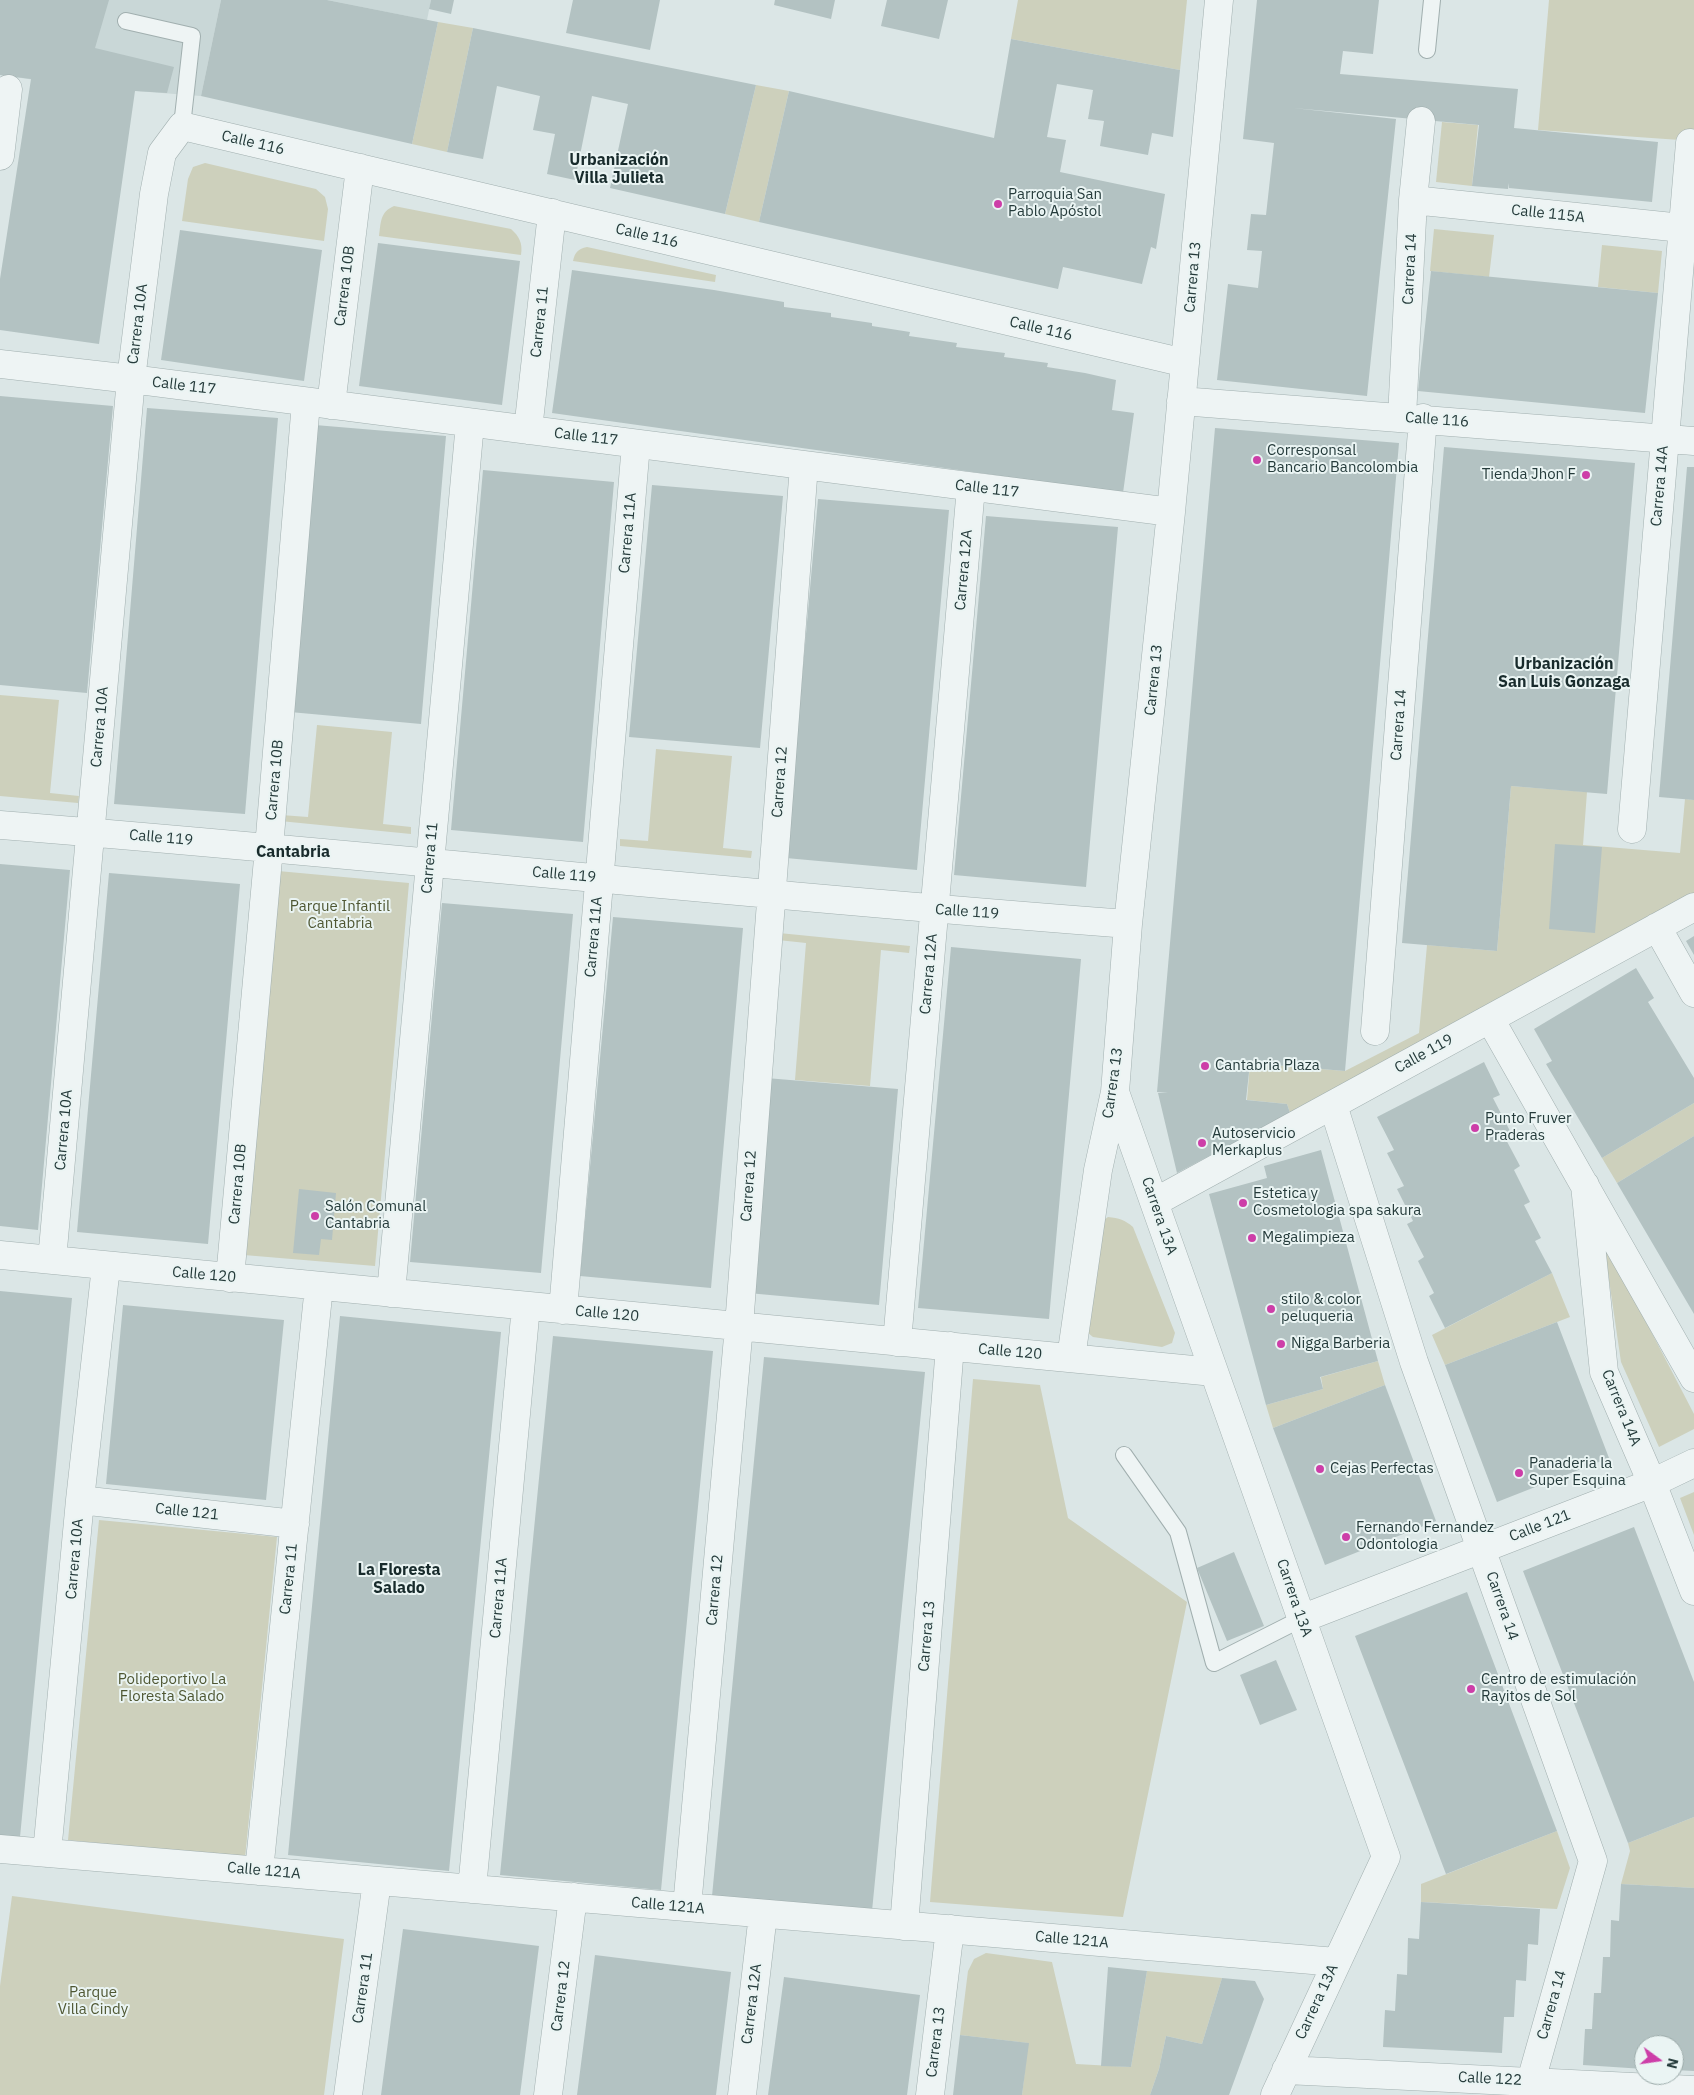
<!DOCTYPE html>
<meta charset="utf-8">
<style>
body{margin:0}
#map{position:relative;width:1694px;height:2095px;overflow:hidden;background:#dbe6e6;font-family:"IBM Plex Sans",sans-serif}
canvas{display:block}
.north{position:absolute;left:1634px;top:2035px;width:50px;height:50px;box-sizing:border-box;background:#eaf4f3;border:1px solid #9baaa9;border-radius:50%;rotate:104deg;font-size:14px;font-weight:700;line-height:20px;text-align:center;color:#253b3b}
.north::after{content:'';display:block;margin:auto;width:18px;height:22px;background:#cd3ea8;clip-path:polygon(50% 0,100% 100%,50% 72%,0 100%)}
</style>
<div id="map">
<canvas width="1694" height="2095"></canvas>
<div class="north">N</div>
</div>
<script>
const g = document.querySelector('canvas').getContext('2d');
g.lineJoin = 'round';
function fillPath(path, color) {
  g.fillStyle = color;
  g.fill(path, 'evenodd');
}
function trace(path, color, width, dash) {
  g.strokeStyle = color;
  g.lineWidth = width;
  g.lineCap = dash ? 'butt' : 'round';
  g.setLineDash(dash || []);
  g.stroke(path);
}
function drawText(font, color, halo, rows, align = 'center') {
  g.font = font + ' "IBM Plex Sans",sans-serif';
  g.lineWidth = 4;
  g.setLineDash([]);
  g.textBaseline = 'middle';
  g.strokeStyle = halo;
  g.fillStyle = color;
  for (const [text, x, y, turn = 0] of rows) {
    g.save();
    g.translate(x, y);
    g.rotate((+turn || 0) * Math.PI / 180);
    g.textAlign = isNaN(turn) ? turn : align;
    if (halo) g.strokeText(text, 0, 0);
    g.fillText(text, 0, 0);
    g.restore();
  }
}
fillPath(new Path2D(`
 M0,0H221L201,96L84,87L0,75Z
 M327,0H431L427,20Z`), '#c9d7d7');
fillPath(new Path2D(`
 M1018,0H1187L1180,70L1011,39Z
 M1549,0H1694V141L1538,130Z
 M438,22L473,28L447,152L412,144Z
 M756,85L789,91L759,222L725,214Z
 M1442,122L1478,125L1472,186L1436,182Z
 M205,163L316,189L325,197L328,209L324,241L182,221L188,179L193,167Z
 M394,206L511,229C519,236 523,243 521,255L379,236C381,222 380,212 394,206Z
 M1434,229L1494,235L1489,277L1430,271Z
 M1602,245L1662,251L1658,293L1598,287Z
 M587,247L716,275L715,282L573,261C575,252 578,249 587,247Z
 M0,695L59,700L50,793L79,796L78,803L0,796Z
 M317,725L392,732L383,824L411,827V834L280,821L281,815L308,817Z
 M656,749L732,756L723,848L752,851L751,858L620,846V839L648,841Z
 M1511,786L1587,792L1583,845L1680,853L1685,799L1694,800V900L1290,1113L1287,1104L1247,1100L1250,1063L1345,1071L1419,1033L1427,945L1497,951Z
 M278,871L409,883L375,1266L244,1255Z
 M779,933L910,946L909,953L881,950L870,1086L795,1080L806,943L778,940Z
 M1694,1103V1136L1617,1183L1602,1158Z
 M1108,1217C1119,1218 1125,1220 1133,1227L1175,1333L1172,1343L1162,1347L1093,1337L1088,1333L1101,1222Z
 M1603,1239L1694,1414V1429L1659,1447L1621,1362Z
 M1552,1273L1570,1317L1445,1365L1432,1335Z
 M1378,1361L1385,1385L1273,1428L1266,1405L1323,1389L1321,1377Z
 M973,1379L1040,1385L1068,1518L1187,1602L1123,1917L930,1902Z
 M1694,1492V1535L1680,1498Z
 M99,1520L277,1537L245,1858L68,1840Z
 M1694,1817V1888L1621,1884L1630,1851L1628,1843Z
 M1557,1831L1570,1868L1557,1909L1421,1902V1884Z
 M12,1896L344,1939L324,2095H0V1986Z
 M986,1953L1052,1962L1076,2064L1131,2067L1147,1971L1222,1978L1202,2044L1166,2036L1159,2069L1150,2095H1022L1028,2043L960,2035L968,1971L974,1959Z`), '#cdd0bc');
fillPath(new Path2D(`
 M0,0H109L95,48L174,67L167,93L135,91L99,344L0,330V279L31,79L0,75Z
 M221,0H327L438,22L412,144L201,96Z
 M431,0H454L451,14L429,9Z
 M573,0H660L650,50L566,33Z
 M775,0H835L831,19L774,5Z
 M887,0H948L939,39L881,26Z
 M1257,0H1379L1373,54L1343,51L1340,74L1518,89L1514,128L1658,142L1652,202L1509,188V183L1508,189L1472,186L1479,125L1293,108L1396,119L1367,396L1217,380L1228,284L1258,288L1262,251L1247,250L1251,214L1266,215L1274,143L1243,139Z
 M473,28L756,85L725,214L610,188L628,104L592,96L575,180L547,174L555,134L533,130L540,96L497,86L483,159L447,152Z
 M1011,39L1180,70L1173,137L1152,133L1148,155L1100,146L1104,121L1088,119L1093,90L1057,84L1047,137L1066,140L1060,172L1165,194L1156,249L1151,247L1142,284L1063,267L1058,289L759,222L789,91L994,138Z
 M180,230L322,250L304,381L161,360Z
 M378,243L520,261L502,405L359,386Z
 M572,270L714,290L784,302V307L831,313V317L872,323V326L910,332L909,336L957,343L956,347L1005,353L1004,357L1048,363L1047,367L1085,373L1116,380L1112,410L1134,413L1123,493L552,413Z
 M1431,271L1658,293L1645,413L1418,391Z
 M0,396L113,406L87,693L0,685Z
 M147,408L278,418L245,814L114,804Z
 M315,425L446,436L421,724L290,712Z
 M1215,428L1399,443L1345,1071L1250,1063L1246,1100L1287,1104L1290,1113L1177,1173L1158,1093H1168L1157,1092Z
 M1444,447L1635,463L1607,794L1511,786L1497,951L1402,943Z
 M1687,467H1694V800L1659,797Z
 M483,470L614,482L583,842L451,830Z
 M652,485L783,496L760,748L629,737Z
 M818,499L949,510L917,870L786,858Z
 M986,516L1118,527L1086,887L954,875Z
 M1555,844L1602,847L1595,933L1549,929Z
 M0,864L70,870L38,1230L0,1226Z
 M109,873L240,884L208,1244L77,1232Z
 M442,903L573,914L541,1273L410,1262Z
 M613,917L743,928L711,1288L580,1276Z
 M1694,936V955L1686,941Z
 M951,947L1081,959L1049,1319L918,1308Z
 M1636,968L1654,998L1648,1002L1694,1078V1103L1602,1158L1546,1064L1552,1061L1534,1029Z
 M1484,1062L1500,1095L1493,1098L1510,1131L1503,1134L1520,1166L1514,1170L1530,1202L1524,1205L1541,1238L1535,1241L1552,1273L1445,1328L1429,1296L1434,1293L1418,1261L1424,1257L1407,1224L1413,1221L1397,1189L1404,1186L1387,1153L1394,1150L1377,1117Z
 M766,1078L898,1089L879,1305L748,1293Z
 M1694,1136V1314L1617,1183Z
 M1321,1150L1378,1361L1320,1377L1323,1389L1266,1405L1209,1194L1267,1178L1264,1166Z
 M299,1189L336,1193L332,1240L321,1239L319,1255L293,1253Z
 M0,1291L72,1298L20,1837L0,1835Z
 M123,1305L284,1320L266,1500L106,1484Z
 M340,1316L501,1332L449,1871L288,1855Z
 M1557,1322L1609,1458L1497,1502L1445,1365Z
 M553,1336L713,1351L661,1890L500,1875Z
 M764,1357L925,1372L872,1911L712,1896Z
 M1385,1385L1436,1521L1325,1565L1273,1428Z
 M1634,1527L1694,1682V1817L1628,1843L1523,1571Z
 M1234,1552L1264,1626L1227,1641L1197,1568Z
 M1467,1592L1557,1831L1446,1874L1355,1636Z
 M1276,1660L1297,1710L1260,1725L1240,1675Z
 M1621,1884L1694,1888V2071L1674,2070V2045H1644V2069L1583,2065L1585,2029H1592L1594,1993H1601L1603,1957H1610L1611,1920L1619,1921Z
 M1421,1902L1540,1909L1538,1945L1528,1944L1526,1981L1516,1980L1514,2017H1504L1502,2053L1383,2047L1385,2010L1395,2011L1397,1974L1407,1975L1408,1938L1419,1939Z
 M403,1929L539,1946L520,2095H381Z
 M595,1955L731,1972L716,2095H577Z
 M1108,1967L1147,1971L1131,2067L1101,2066Z
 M784,1977L920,1995L907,2095H768Z
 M1222,1978L1255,1981L1264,1999L1229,2095H1150L1159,2069L1166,2036L1202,2044Z
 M960,2035L1029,2043L1022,2095H953Z`), '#b3c2c2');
const lane = new Path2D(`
 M126,21L192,36L182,126
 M1427,50L1432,0
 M1124,1455L1178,1532L1214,1663L1301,1619`);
const street = new Path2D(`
 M0,156L8,89
 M1413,200L1682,228
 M0,364L131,379L1171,512
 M1181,401L1694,441
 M331,405L360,168
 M1402,417L1413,200L1421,121
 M528,430L552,213
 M0,825C376,855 752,896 1128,924
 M1632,829L1690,143
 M1657,927L1694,993
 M1490,1019L1694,1378
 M1375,1031L1423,418
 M1115,1092L1386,1857L1275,2095
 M1333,1105L1414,1362L1593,1861L1531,2081
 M1585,1185L1604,1372L1652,1483L1694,1591
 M1155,1202L1694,907
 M0,1255L1214,1372
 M52,1260L131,379L154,194L162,153L182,126L1185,363
 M230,1278L269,848L306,402
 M391,1293L470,423
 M563,1310L636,444
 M897,1342L971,487
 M1071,1358L1098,1170L1115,1092L1128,924L1171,512L1219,0
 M80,1500L295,1524
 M1301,1619L1652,1483L1694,1463
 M0,1849L1336,1962
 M47,1853L80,1500L106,1266
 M259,1871L319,1286
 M472,1889L526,1306
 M687,1907L739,1326L804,465
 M904,1926L950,1346
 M1286,2070L1694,2090
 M348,2095L377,1881
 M548,2095L573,1897
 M742,2095L763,1914
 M930,2095L950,1929`);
trace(lane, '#a1afaf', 18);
trace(street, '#a1afaf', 29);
trace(lane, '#eef4f4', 16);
trace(street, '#eef4f4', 28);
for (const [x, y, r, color] of [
 [998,204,5,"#cd3ea8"],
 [1257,460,5,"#cd3ea8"],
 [1586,475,5,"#cd3ea8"],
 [1205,1066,5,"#cd3ea8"],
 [1475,1128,5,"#cd3ea8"],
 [1202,1143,5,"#cd3ea8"],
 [1243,1203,5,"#cd3ea8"],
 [315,1216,5,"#cd3ea8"],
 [1252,1238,5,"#cd3ea8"],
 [1271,1309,5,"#cd3ea8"],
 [1281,1344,5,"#cd3ea8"],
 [1320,1469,5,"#cd3ea8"],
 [1519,1473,5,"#cd3ea8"],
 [1346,1537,5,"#cd3ea8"],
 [1471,1689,5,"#cd3ea8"]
]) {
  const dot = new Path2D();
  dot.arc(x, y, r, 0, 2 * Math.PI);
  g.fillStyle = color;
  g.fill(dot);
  trace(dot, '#eaf4f3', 2);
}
drawText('15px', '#253b3b', '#eaf4f3', [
 ["Calle 116",253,143,13],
 ["Calle 115A",1548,214,6],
 ["Calle 116",647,236,13],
 ["Carrera 14",1410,269,-87],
 ["Carrera 13",1193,277,-85],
 ["Carrera 10B",345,286,-83],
 ["Carrera 11",540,322,-84],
 ["Carrera 10A",138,324,-83],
 ["Calle 116",1041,329,13],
 ["Calle 117",184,386,7],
 ["Calle 116",1437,420,4],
 ["Calle 117",586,437,7],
 ["Carrera 14A",1660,486,-85],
 ["Calle 117",987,489,7],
 ["Carrera 11A",628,533,-85],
 ["Carrera 12A",964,570,-85],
 ["Carrera 13",1154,680,-84],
 ["Carrera 14",1399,725,-86],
 ["Carrera 10A",100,727,-85],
 ["Carrera 10B",275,780,-85],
 ["Carrera 12",780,782,-86],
 ["Calle 119",161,838,5],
 ["Carrera 11",430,858,-85],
 ["Calle 119",564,875,5],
 ["Calle 119",967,912,4],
 ["Carrera 11A",594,937,-85],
 ["Carrera 12A",929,974,-85],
 ["Calle 119",1424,1054,-29],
 ["Carrera 13",1113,1083,-82],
 ["Carrera 10A",64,1130,-85],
 ["Carrera 10B",238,1184,-85],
 ["Carrera 12",749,1186,-86],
 ["Carrera 13A",1159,1216,71],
 ["Calle 120",204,1275,5],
 ["Calle 120",607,1314,5],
 ["Calle 120",1010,1352,5],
 ["Carrera 14A",1621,1408,68],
 ["Calle 121",187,1512,6],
 ["Calle 121",1540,1526,-21],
 ["Carrera 10A",75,1559,-85],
 ["Carrera 11",289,1579,-84],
 ["Carrera 12",715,1590,-85],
 ["Carrera 11A",499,1598,-85],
 ["Carrera 13A",1294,1598,71],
 ["Carrera 14",1502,1606,71],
 ["Carrera 13",927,1636,-85],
 ["Calle 121A",264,1871,5],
 ["Calle 121A",668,1906,5],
 ["Calle 121A",1072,1940,5],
 ["Carrera 11",363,1988,-82],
 ["Carrera 12",561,1996,-83],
 ["Carrera 13A",1317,2002,-65],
 ["Carrera 12A",752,2004,-83],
 ["Carrera 14",1552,2005,-74],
 ["Carrera 13",936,2042,-83],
 ["Calle 122",1490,2079,3]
]);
drawText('15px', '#253b3b', '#eaf4f3', [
 ["Parroquia San",1008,195],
 ["Pablo Apóstol",1008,212],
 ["Corresponsal",1267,451],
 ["Bancario Bancolombia",1267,468],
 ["Tienda Jhon F",1576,475,"right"],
 ["Cantabria Plaza",1215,1066],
 ["Punto Fruver",1485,1119],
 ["Praderas",1485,1136],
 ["Autoservicio",1212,1134],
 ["Merkaplus",1212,1151],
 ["Estetica y",1253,1194],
 ["Cosmetologia spa sakura",1253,1211],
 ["Salón Comunal",325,1207],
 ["Cantabria",325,1224],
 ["Megalimpieza",1262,1238],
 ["stilo & color",1281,1300],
 ["peluqueria",1281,1317],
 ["Nigga Barberia",1291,1344],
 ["Panaderia la",1529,1464],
 ["Super Esquina",1529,1481],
 ["Cejas Perfectas",1330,1469],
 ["Fernando Fernandez",1356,1528],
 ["Odontologia",1356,1545],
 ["Centro de estimulación",1481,1680],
 ["Rayitos de Sol",1481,1697]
], 'left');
drawText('15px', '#4f5733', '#eaf4f3', [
 ["Parque Infantil",340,907],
 ["Cantabria",340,924],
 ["Polideportivo La",172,1680],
 ["Floresta Salado",172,1697],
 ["Parque",93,1993],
 ["Villa Cindy",93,2010]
]);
drawText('bold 16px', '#182b2c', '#eaf4f3', [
 ["Urbanización",619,160],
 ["Villa Julieta",619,178],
 ["Urbanización",1564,664],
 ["San Luis Gonzaga",1564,682],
 ["Cantabria",293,852],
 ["La Floresta",399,1570],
 ["Salado",399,1588]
]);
</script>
